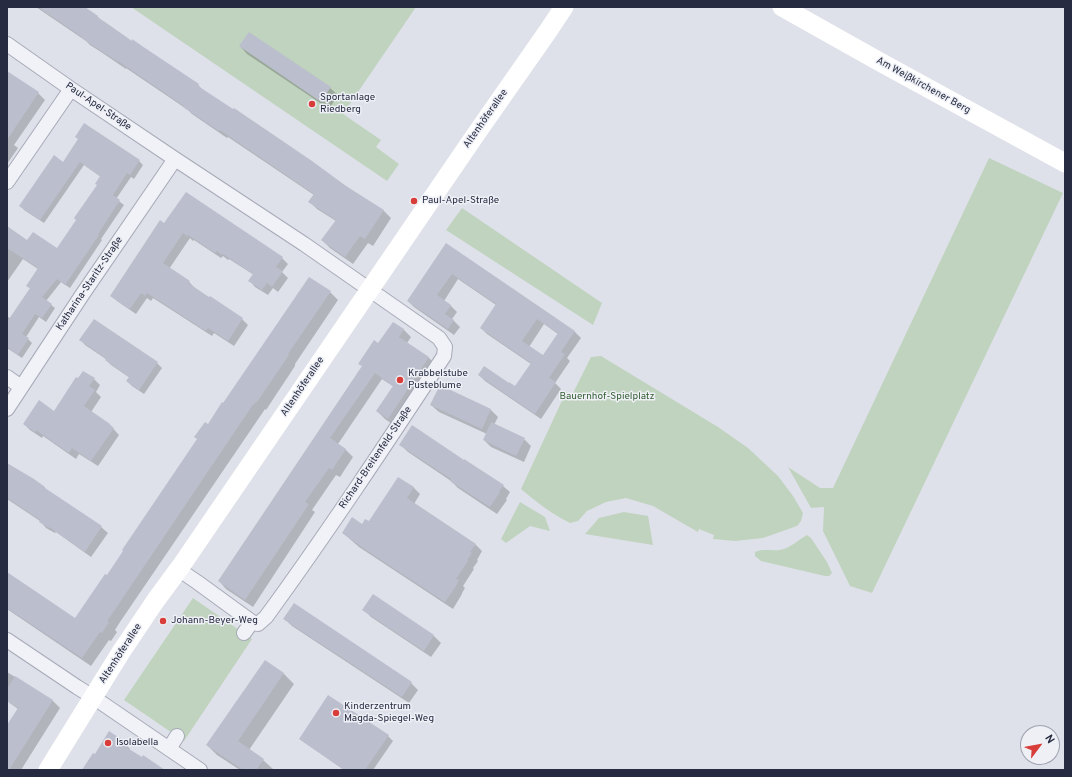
<!DOCTYPE html>
<meta charset="utf-8">
<style>
body{margin:0}
#map{position:relative;width:1072px;height:777px;overflow:hidden;background:#dee1e9;font-family:Overpass,sans-serif}
canvas{display:block}
.frame{position:absolute;inset:0;border:8px solid #262b41;pointer-events:none}
.north{position:absolute;left:1020px;top:725px;width:40px;height:40px;box-sizing:border-box;background:#eef0f6;border:1px solid #9ea1ae;border-radius:50%;rotate:58deg;font-size:11px;font-weight:700;line-height:16px;text-align:center;color:#262b41}
.north::after{content:'';display:block;margin:auto;width:14px;height:18px;background:#d83d39;clip-path:polygon(50% 0,100% 100%,50% 72%,0 100%)}
</style>
<div id="map">
<canvas width="1072" height="777"></canvas>
<div class="frame"></div>
<div class="north">N</div>
</div>
<script>
const g = document.querySelector('canvas').getContext('2d');
g.lineJoin = 'round';
function fillPath(path, color) {
  g.fillStyle = color;
  g.fill(path, 'evenodd');
}
function trace(path, color, width, dash) {
  g.strokeStyle = color;
  g.lineWidth = width;
  g.lineCap = dash ? 'butt' : 'round';
  g.setLineDash(dash || []);
  g.stroke(path);
}
function drawText(font, color, halo, rows, align = 'center') {
  g.font = font + ' Overpass,sans-serif';
  g.lineWidth = 3;
  g.setLineDash([]);
  g.textBaseline = 'middle';
  g.strokeStyle = halo;
  g.fillStyle = color;
  for (const [text, x, y, turn = 0] of rows) {
    g.save();
    g.translate(x, y);
    g.rotate((+turn || 0) * Math.PI / 180);
    g.textAlign = isNaN(turn) ? turn : align;
    if (halo) g.strokeText(text, 0, 0);
    g.fillText(text, 0, 0);
    g.restore();
  }
}
fillPath(new Path2D(`
 M131,7H416L343,114L381,140L376,147L399,164L387,181Z
 M989,158L1063,193L872,593L850,586L823,531L824,507L811,508L788,467L820,488H833Z
 M462,208L602,303L593,325L446,230Z
 M601,356L718,427L748,448L778,476L793,496L803,513L801,521L797,526L763,538L735,541L713,539L714,535L699,529L698,532L653,506L626,498L606,502L587,511L578,521L570,523C552,514 536,502 521,489L566,392L572,395L591,357Z
 M520,502L545,517L550,531L530,526L506,543L501,539Z
 M624,512L648,516L653,545L585,534L599,518Z
 M807,535L811,538L827,562L832,573L829,576H825L761,561L755,556V552C764,548 775,552 784,549C793,546 799,539 807,535Z
 M193,598L252,639L184,741L124,700Z`), '#c0d3bf');
fillPath(new Path2D(`
 M36,7H83L97,16L103,22L132,42L142,47L198,85L203,90L345,186L384,211L391,218L373,246L368,243L353,264L330,248L322,240L336,221L317,209L309,201L314,195L228,137L227,138L192,114L188,110L126,68V69L101,52L90,45L86,41Z
 M240,46L330,88L338,95L329,109L247,54Z
 M7,72L38,93L45,100L14,145L18,148L7,164Z
 M79,140L139,161L143,165L134,179L131,177L116,199L124,205L101,239L102,240L70,288L61,282L46,301L55,308L46,322L39,317L26,337L32,343L22,358L7,348V316L11,319L31,289L27,286L38,269L23,259L7,282V236L57,249L77,220L98,185L101,177L84,165L44,223L24,210L21,206L63,163Z
 M164,224L282,258L288,264L282,272L288,278L278,292L273,288L268,295L255,287L250,281L254,275L229,259L228,260L223,256L221,258L194,240L193,241L190,238L169,269L189,282L195,288L209,298L242,319L248,325L234,346L214,333L212,336L153,298L151,301L147,298L136,314L117,301L111,296Z
 M446,245L575,332L581,338L567,358L570,361L555,383L561,389L541,419L485,381L479,375L509,384L516,387L531,364L487,334L481,328L496,305L458,279L444,301L451,306L457,312L452,319L460,327L454,335L414,307L408,301ZM544,324L558,334L543,356L529,347Z
 M330,292L338,300L295,364V366L266,410L265,409L261,415L120,622L115,630L117,632L111,641L109,640L91,666L7,609V573L76,620L108,577L208,425L224,405Z
 M94,320L157,363L162,368L144,394L132,386L127,381L130,378L111,365L106,360V359L85,345L81,340Z
 M393,323L404,330L411,337L407,343L429,358L436,365L395,426L385,419L377,411L394,387L382,379L338,444L346,450L353,457L340,477L336,475L312,510L315,512L253,607L226,589L219,581Z
 M94,379L100,385L96,392L101,397L91,412L109,424L119,435L98,466L79,454L76,459L43,436L42,438L30,430L24,424L54,412Z
 M440,386L491,410L498,417L494,425L524,439L531,446L524,462L491,447L484,440L487,434L439,412L431,405Z
 M401,445L503,486L510,492L506,499L507,500L497,514L458,488L451,481L408,452Z
 M7,464L101,527L108,533L91,557L56,532L55,533L46,528L40,521L7,499Z
 M413,487L420,494L414,504L476,545L482,551L477,560L478,561L473,568L474,569L463,586L465,588L462,593V594L453,609L359,547L343,533L369,522Z
 M364,610L434,636L441,643L431,657L371,617Z
 M285,619L411,683L418,690L409,703L292,626Z
 M265,661L284,674L294,684L249,750L263,760L273,769L240,770L217,755L207,745Z
 M7,672L52,700L60,708L21,770H7V727L18,709L7,701Z
 M388,736L393,741L373,770H344L305,743L300,739Z
 M123,741L130,749L129,750L164,770H83L95,756Z`), '#0003');
fillPath(new Path2D(`
 M38,7H85L98,16L97,17L105,22L132,41V39L142,46L199,84L198,86L233,109L234,108L312,161L346,186L384,210L365,239L360,236L345,257L321,240L336,220L308,202L314,194L220,130L219,131L183,107L184,106L118,61V62L92,45L82,38V37Z
 M249,32L331,87L321,102L239,46Z
 M7,71L39,92L7,140Z
 M84,123L140,160L130,175L127,173L113,195L120,200L98,234L99,235L65,285L57,279L42,297L52,304L42,318L35,314L22,334L29,338L18,355L7,347V322L30,288L26,286L38,268L7,248V226L27,240L33,232L57,248L76,220L74,218L97,185L95,184L100,176L80,162L40,220L19,206L54,155L63,162L78,139L75,137Z
 M186,192L283,257L276,267L283,271L272,287L267,283L262,290L248,281L253,274L223,254L222,255L217,251L215,253L188,235L187,236L183,233L163,263L190,281L188,283L209,297L210,296L243,318L228,341L208,328L206,331L147,293L145,296L141,293L130,309L110,296L160,220L164,223Z
 M446,243L575,331L561,352L565,354L549,378L556,382L535,414L478,375L484,366L509,383V382L515,386L531,363L480,328L496,304L452,274L437,295L451,305L445,314L454,320L448,329L407,301ZM537,319L558,333L543,355L522,341Z
 M309,277L331,291L288,354L289,355L276,374L257,402H256L252,406L112,614L107,621L109,622L102,633L100,632L82,658L7,608V572L75,618L105,574L107,575L123,551L122,550L197,439L194,437L205,422L208,424L222,402L223,403Z
 M94,319L158,362L139,390L126,381L129,377L105,360L106,358L79,340Z
 M393,322L404,329L399,337L429,357L388,419L376,411L393,386L375,373L330,438L346,449L332,470L329,468L305,502L309,504L245,600L218,581L362,366L358,364L374,340L378,343Z
 M83,371L95,378L89,386L95,390L84,406L110,424H109L114,428L91,461L72,448L69,453L36,430L35,432L23,424L39,400L54,411L76,377L78,378Z
 M440,385L491,409L482,429L430,405Z
 M491,422L525,438L516,456L483,440Z
 M412,425L464,460V459L504,485L499,491L500,492L490,507L450,481L451,479L399,445Z
 M7,463L34,479L45,487V488L102,526L85,552L49,527V528L39,522L40,520L7,498Z
 M398,477L414,487L407,498L476,544L470,552L472,553L467,560L468,561L456,579L459,580L456,586L445,602L366,550L342,533L352,517L362,524L365,519L369,521Z
 M373,594L434,635L424,651L362,610Z
 M294,603L412,682L402,697L283,619Z
 M265,660L284,673L238,741L264,759L256,770H243L206,745Z
 M15,676L53,700L9,770H7V725L18,708L7,701V689Z
 M328,695L389,735L365,770H345L299,739Z
 M109,731L124,741L121,744L142,757L143,755L165,770H82L93,753L95,754Z`), '#bbbecc');
const street = new Path2D(`
 M7,44L71,89L175,159L304,244L439,338L445,347L444,356C386,444 328,532 266,617L258,624L252,622L197,582L178,569
 M7,182L71,89
 M7,377L21,387
 M7,409L82,295L175,159
 M244,633L252,622
 M7,640L77,687L93,697L200,770
 M169,749L177,736`);
trace(street, '#a7aab7', 16);
trace(street, '#f1f2f7', 14);
trace(new Path2D(`
 M782,7L880,62L1065,163
 M48,770L121,652L156,600L181,566L476,134L548,31L564,7`), '#fff', 19);
for (const [x, y, r, color] of [
 [312,104,4,"#d83d39"],
 [414,201,4,"#d83d39"],
 [400,380,4,"#d83d39"],
 [163,621,4,"#d83d39"],
 [336,713,4,"#d83d39"],
 [108,743,4,"#d83d39"]
]) {
  const dot = new Path2D();
  dot.arc(x, y, r, 0, 2 * Math.PI);
  g.fillStyle = color;
  g.fill(dot);
  trace(dot, '#eef0f6', 1.5);
}
drawText('10px', '#262b41', '#eef0f6', [
 ["Am Weißkirchener Berg",923,86,29],
 ["Paul-Apel-Straße",98,107,34],
 ["Altenhöferallee",486,119,-55],
 ["Katharina-Staritz-Straße",90,284,-56],
 ["Altenhöferallee",303,387,-56],
 ["Richard-Breitenfeld-Straße",376,458,-56],
 ["Altenhöferallee",121,654,-57]
]);
drawText('10px', '#262b41', '#eef0f6', [
 ["Sportanlage",320,98],
 ["Riedberg",320,110],
 ["Paul-Apel-Straße",422,201],
 ["Krabbelstube",408,374],
 ["Pusteblume",408,386],
 ["Johann-Beyer-Weg",171,621],
 ["Kinderzentrum",344,707],
 ["Magda-Spiegel-Weg",344,719],
 ["Isolabella",116,743]
], 'left');
drawText('10px', '#335e32', '#eef0f6', [
 ["Bauernhof-Spielplatz",607,397]
]);
</script>
